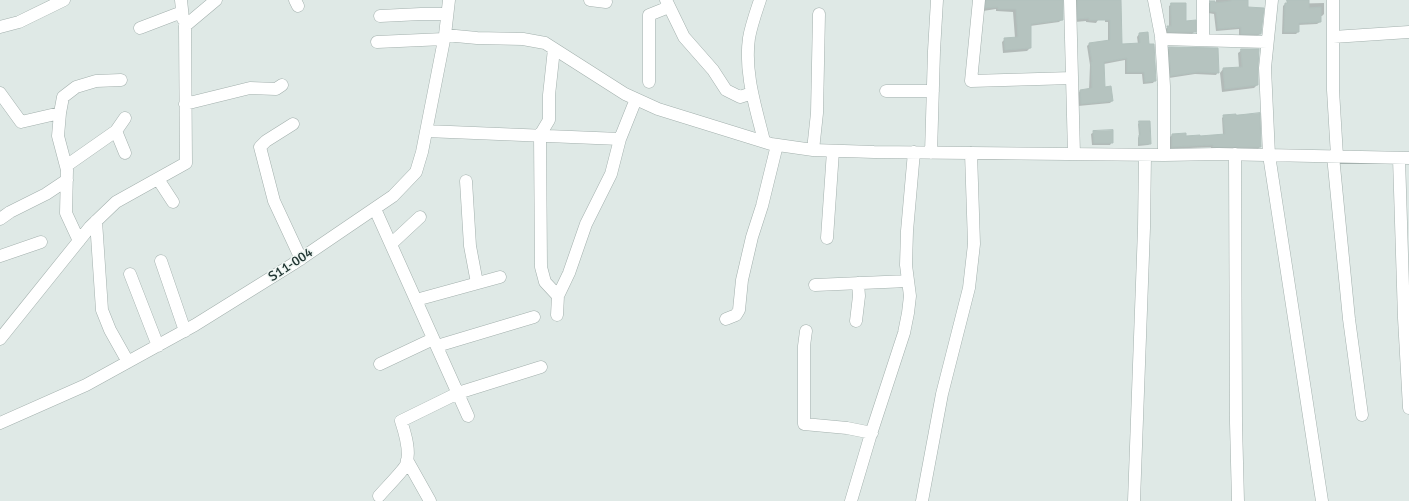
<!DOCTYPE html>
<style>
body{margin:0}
canvas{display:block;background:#dfe9e6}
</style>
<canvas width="1409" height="501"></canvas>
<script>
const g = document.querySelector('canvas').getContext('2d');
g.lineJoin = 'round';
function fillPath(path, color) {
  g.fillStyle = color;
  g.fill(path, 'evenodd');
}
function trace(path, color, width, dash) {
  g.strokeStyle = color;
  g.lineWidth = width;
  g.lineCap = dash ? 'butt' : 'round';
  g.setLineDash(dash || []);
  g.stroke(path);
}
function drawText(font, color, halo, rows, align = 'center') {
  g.font = font + ' Signika,sans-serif';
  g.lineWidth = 3;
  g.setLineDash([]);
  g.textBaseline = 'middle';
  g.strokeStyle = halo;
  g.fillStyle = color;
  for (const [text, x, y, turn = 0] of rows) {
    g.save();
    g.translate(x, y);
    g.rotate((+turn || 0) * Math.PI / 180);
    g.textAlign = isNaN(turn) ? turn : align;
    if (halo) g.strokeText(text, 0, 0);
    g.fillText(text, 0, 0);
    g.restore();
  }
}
fillPath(new Path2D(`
 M983,0H1062V19L1059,22L1030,26V48L1027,51L1003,53L1002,42L1005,39L1015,38L1013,12L996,11V9L983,11Z
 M1074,0H1092L1098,20L1096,23L1086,22V21L1075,22Z
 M1105,0H1120L1121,45L1138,44L1137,37L1139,34L1155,80L1153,83L1143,84L1142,74H1125V60L1104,64V88L1112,101L1110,103L1078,106V93L1080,91L1089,90L1090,65L1087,46L1089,44L1108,41V22H1105Z
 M1216,0H1248L1247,8L1260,34L1257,36H1239V29L1216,31L1214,14L1208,13V4L1211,2H1216Z
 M1324,3V14L1322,16H1320V22L1317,24L1298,25V32L1296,34H1282L1283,6L1285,4Z
 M1172,4L1185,22L1194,21V32L1192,34H1166L1165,29L1169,27V6Z
 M1170,48L1218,72L1216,75L1195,74L1169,78L1167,50Z
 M1242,50L1257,85L1254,88L1222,92L1220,73L1223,69L1239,68L1238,53Z
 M1224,116L1260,147L1258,149L1211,148V147L1170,149V137L1172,135L1185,134V137L1223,135L1222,118Z
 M1140,122L1150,144L1148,145L1138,146V138L1139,136L1138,124Z
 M1094,132L1112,142L1110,145H1092L1091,134Z`), '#0003');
const building = new Path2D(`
 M986,0H1063V20L1031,24V48L1005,50L1004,38L1018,37L1016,9H998V7L986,8Z
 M1078,0H1121L1122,44L1140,43L1139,33L1148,32L1149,44H1154L1156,81L1145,82L1144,72H1127V58L1104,62L1105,87L1111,86L1113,101L1081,104L1080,90L1092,88L1091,62H1092L1089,43L1110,40V20H1089V18L1078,19Z
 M1231,0H1248V7L1264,8L1261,34H1241V27L1218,29L1216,12L1210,11V1H1215V3L1231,1Z
 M1287,0H1309V8L1321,7V22L1299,23V32H1284L1285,3H1287Z
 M1171,3H1186V21L1196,20V32H1168L1167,26H1171Z
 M1169,47L1218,48L1219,73L1198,72L1171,76Z
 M1241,49H1259L1258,67V85L1225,89L1223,68L1242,67Z
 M1260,113L1261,147H1213V145L1172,147V134L1186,133V136L1200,135V136L1225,134L1223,115L1236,114V115Z
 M1139,121H1150L1151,144H1139V135H1140Z
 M1113,130V143H1094L1093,131Z`);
fillPath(building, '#b5c3bf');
trace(building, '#b2c1bd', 1);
const minor = new Path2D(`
 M181,0L183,19
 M295,0L298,6
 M590,0L606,2
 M666,0L684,37L713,70L726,90L740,97L752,93
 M760,0C756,12 751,26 749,38C744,73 756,108 764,141
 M979,0L971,81L1072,78
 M1070,0L1074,154
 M1154,0L1161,36L1164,86V155
 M1272,0L1265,68L1269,155L1322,501
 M1333,0V90L1337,156
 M380,16L421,14H447
 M0,27L19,22L64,0
 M140,28L182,12
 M445,35L477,38L523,39L545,43L625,94L658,109L771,144L813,150L874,152L1164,155L1218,154L1409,158
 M1333,37L1409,32
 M1161,39L1267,42
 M1203,39V0
 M377,42L444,39
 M554,49L549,95V120L540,135L541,267L545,282L558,296
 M649,82V15L669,7
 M886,91H933
 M0,93L21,122L60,113
 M185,104L250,88L276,89L282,85
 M293,124L266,141L260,147L274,201L301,259
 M116,131L125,153
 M426,131L620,139
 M813,150L817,113L819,14
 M931,153L934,51L937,0
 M1235,154L1236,423L1238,501
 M1333,156L1349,319L1362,415
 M1399,158L1404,318L1409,408
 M66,166L116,131L125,118
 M158,179L173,202
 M466,181L470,246L477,283
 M375,209L468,416
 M0,219L10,212L46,194L67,180
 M96,221L102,310L110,330L128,362
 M827,238L833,151
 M79,241L66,213L67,170L58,136L60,113L63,97L76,87L96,81L121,80
 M391,244L420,217
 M0,256L41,242
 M161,261L185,331
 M130,274L158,346
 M815,285L908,281
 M416,300L500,277
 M557,315L558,296L569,273L586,224L611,174L620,139L636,99
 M726,319L736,315L739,310L742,280L752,237L762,206L777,145
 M856,321L859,296L858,283
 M806,331L804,346V424L847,428L872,433
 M0,339L90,227L116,202L186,163L185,26L216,0
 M437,346L534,317
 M380,364L433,339
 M0,423L86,385L195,325L293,264L393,196L416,172L422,152L445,35L449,0
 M407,460L430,501
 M379,496C385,489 402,472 406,465C411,452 405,433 401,421L458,393L541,367
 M851,501L870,437L904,333L908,313L910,296L906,265L907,231L914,152
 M922,501L942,394L969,288L974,244L971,153
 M1134,501L1144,228L1145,155`);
trace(minor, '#a3b0ad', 13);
trace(minor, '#fff', 12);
drawText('14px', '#223734', '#eff6f3', [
 ["S11-004",291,265,-33]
]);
</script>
